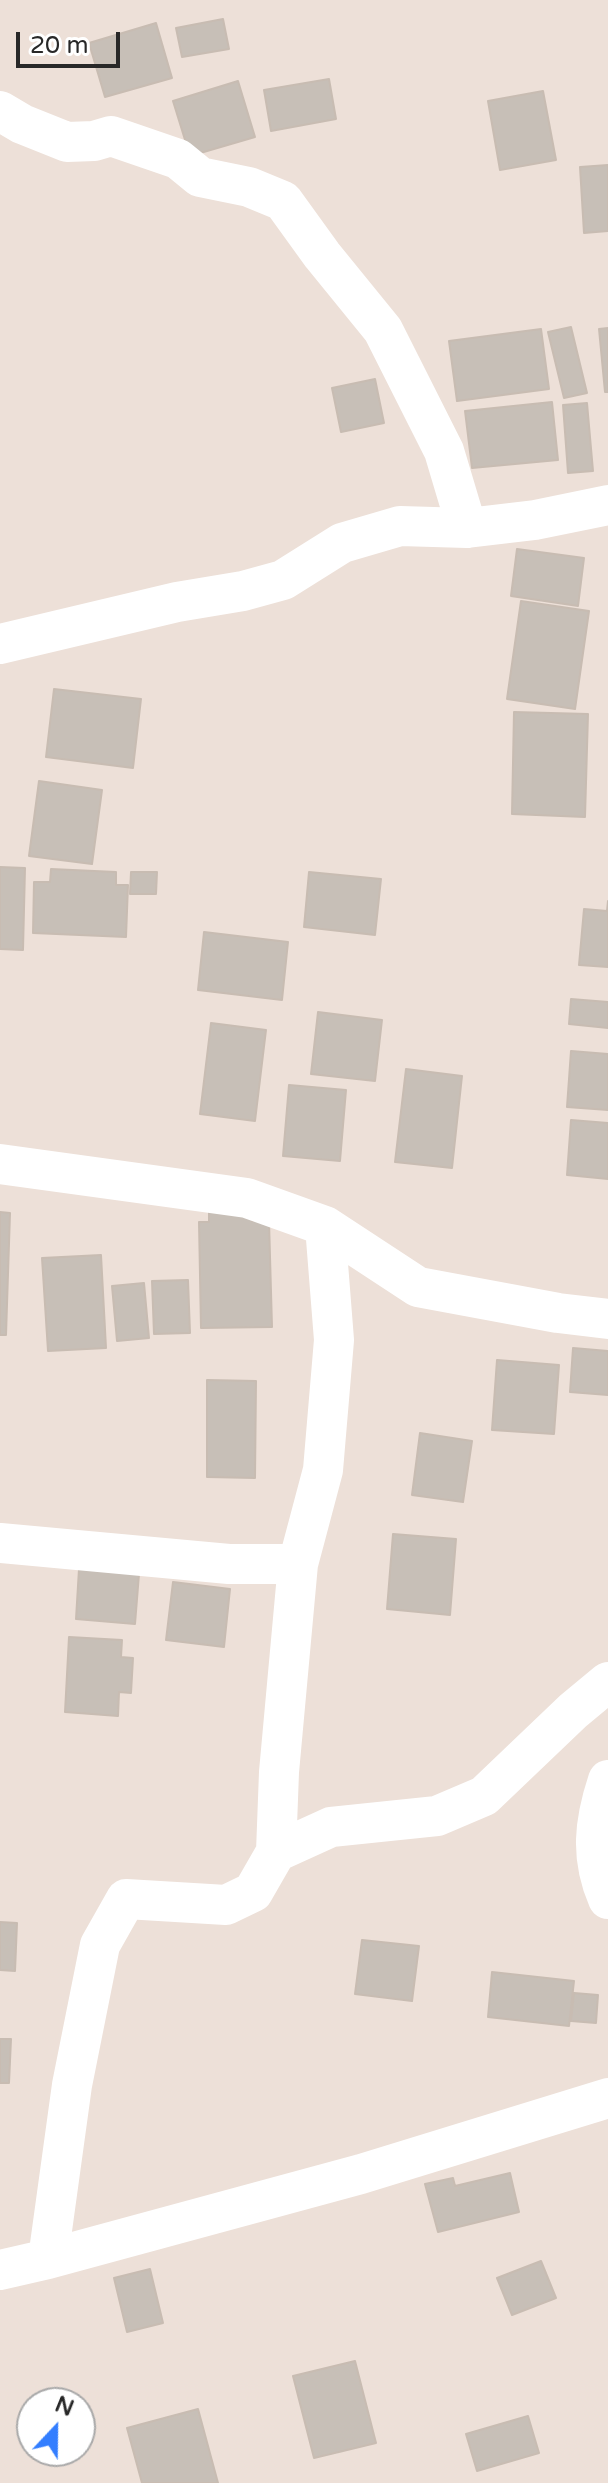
<!DOCTYPE html>
<style>
body{margin:0}
#map{position:relative;width:608px;height:2483px;overflow:hidden;background:#ede0d8;font-family:"Varela Round",sans-serif}
canvas{display:block}
.north{position:absolute;left:16px;top:2387px;width:80px;height:80px;box-sizing:border-box;background:#fff;border:2px solid #a9a9a9;border-radius:50%;rotate:22deg;font-size:22px;font-weight:700;line-height:32px;text-align:center;color:#282828}
.north::after{content:'';display:block;margin:auto;width:28px;height:36px;background:#337eff;clip-path:polygon(50% 0,100% 100%,50% 72%,0 100%)}
.scale{position:absolute;left:16px;top:32px;width:104px;height:36px;box-sizing:border-box;border:4px solid #282828;border-top:0;padding-left:10px;font-size:24px;line-height:28px;white-space:nowrap;color:#282828;-webkit-text-stroke:6px #fff;paint-order:stroke}
</style>
<div id="map">
<canvas width="608" height="2483"></canvas>
<div class="north">N</div>
<div class="scale">20 m</div>
</div>
<script>
const g = document.querySelector('canvas').getContext('2d');
g.lineJoin = 'round';
function fillPath(path, color) {
  g.fillStyle = color;
  g.fill(path, 'evenodd');
}
function trace(path, color, width, dash) {
  g.strokeStyle = color;
  g.lineWidth = width;
  g.lineCap = dash ? 'butt' : 'round';
  g.setLineDash(dash || []);
  g.stroke(path);
}
const building = new Path2D(`
 M223,19L229,49L182,57L176,28Z
 M156,23L172,78L105,97L89,43Z
 M329,79L336,119L271,131L264,90Z
 M238,81L255,137L190,156L173,101Z
 M543,91L556,160L500,170L488,101Z
 M608,165V231L584,233L580,167Z
 M571,327L587,393L564,398L548,332Z
 M608,328V392H605L599,329Z
 M541,329L549,389L457,401L449,341Z
 M375,379L384,423L341,432L332,388Z
 M552,402L558,460L472,468L465,411Z
 M587,403L593,471L568,473L563,405Z
 M517,549L584,558L578,606L511,596Z
 M521,601L589,611L575,709L507,699Z
 M54,689L141,699L133,768L46,757Z
 M514,712L588,714L585,817L512,814Z
 M39,781L102,790L92,864L29,856Z
 M0,867L25,868L23,950L0,949Z
 M51,869L116,872V885H128L126,937L33,933L34,882H50Z
 M131,872H157L156,894H130Z
 M309,872L381,879L375,935L304,927Z
 M608,901V967L579,965L584,909L607,911Z
 M204,932L288,942L282,1000L198,990Z
 M571,999L608,1002V1028L569,1024Z
 M318,1012L382,1020L375,1081L311,1074Z
 M211,1023L266,1030L255,1121L200,1114Z
 M571,1051L608,1054V1110L567,1107Z
 M406,1069L462,1076L452,1168L395,1162Z
 M289,1085L346,1090L340,1161L283,1156Z
 M571,1120L608,1123V1179L567,1175Z
 M252,1211V1221H269L272,1327L201,1328L199,1222H209V1212Z
 M0,1212L10,1213L6,1335H0Z
 M101,1255L106,1348L48,1351L42,1258Z
 M188,1280L190,1333L154,1334L152,1281Z
 M144,1283L149,1338L117,1341L112,1286Z
 M573,1348L608,1351V1395L570,1392Z
 M497,1360L559,1365L554,1434L492,1430Z
 M207,1380L256,1381L255,1478L207,1477Z
 M420,1433L472,1441L463,1502L412,1495Z
 M393,1534L456,1539L450,1615L387,1609Z
 M79,1569L139,1574L135,1624L76,1619Z
 M173,1582L230,1589L224,1647L166,1640Z
 M69,1637L122,1640L121,1657L133,1658L131,1693L119,1692L118,1716L65,1712Z
 M0,1922L17,1923L15,1971L0,1970Z
 M362,1940L419,1946L412,2001L355,1994Z
 M492,1972L574,1981L569,2026L488,2017Z
 M574,1993L598,1995L596,2023L571,2021Z
 M0,2039H11L9,2083H0Z
 M510,2173L519,2212L438,2232L425,2184L453,2178L455,2186Z
 M541,2261L556,2298L512,2315L497,2278Z
 M150,2269L163,2323L127,2332L114,2278Z
 M355,2361L376,2443L314,2458L293,2376Z
 M198,2409L218,2483H142L127,2428Z
 M528,2416L539,2453L477,2471L466,2434Z`);
fillPath(building, '#c7bfb7');
trace(building, '#c8bcb2', 2);
trace(new Path2D(`
 M0,111L22,124L67,142L94,141L111,136L178,159L200,177L249,187L283,201L322,255L383,330L444,451L467,528
 M0,644L177,602L243,591L283,580L342,543L400,526L467,528L535,520L608,505
 M0,1164L247,1198L325,1226L418,1287L558,1313L608,1319
 M0,1543L229,1564H298
 M608,1780C594,1822 590,1858 608,1899
 M276,1852L331,1827L437,1816L484,1796L573,1711L608,1682
 M48,2259L72,2085L100,1945L126,1899L226,1905L253,1892L276,1852L279,1772L298,1564L323,1470L334,1340L325,1226
 M0,2270L48,2259L361,2174L608,2098`), '#fff', 40);
</script>
